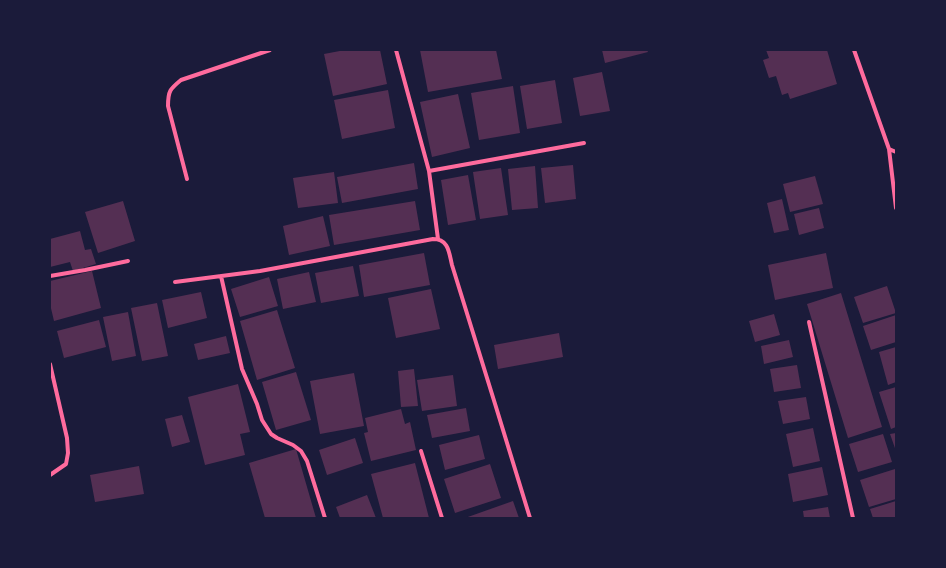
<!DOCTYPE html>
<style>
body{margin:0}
#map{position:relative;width:946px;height:568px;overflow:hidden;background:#1b1b3a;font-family:Poppins,sans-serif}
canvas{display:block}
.frame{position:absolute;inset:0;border:51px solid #1b1b3a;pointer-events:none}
</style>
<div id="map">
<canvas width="946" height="568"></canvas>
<div class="frame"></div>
</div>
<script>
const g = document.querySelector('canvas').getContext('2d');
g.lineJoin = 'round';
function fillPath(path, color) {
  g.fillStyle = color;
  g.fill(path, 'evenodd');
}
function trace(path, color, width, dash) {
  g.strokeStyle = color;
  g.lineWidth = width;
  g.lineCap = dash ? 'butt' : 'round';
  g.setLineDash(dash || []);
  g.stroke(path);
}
fillPath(new Path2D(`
 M345,50H380L387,84L333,96L324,54Z
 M420,50H496L502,79L428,92Z
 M602,50H647L648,52L605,63Z
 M766,50H827L837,84L790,99L788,93L782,95L776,76L769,78L763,60L769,58Z
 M602,72L610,111L580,116L573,78Z
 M555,80L562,123L527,129L520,86Z
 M513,86L520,133L479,140L471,93Z
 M388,90L395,128L342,139L334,100Z
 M458,94L470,148L432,157L420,102Z
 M414,163L418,189L342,203L337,177Z
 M573,165L576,199L545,203L541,168Z
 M535,166L538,208L512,210L508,169Z
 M501,168L508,215L480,219L473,172Z
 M334,172L338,203L298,208L293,178Z
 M468,175L476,220L448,225L441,180Z
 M815,176L823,204L790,212L783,184Z
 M782,199L789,230L774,233L767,203Z
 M123,201L135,241L98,253L85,212Z
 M415,201L420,230L334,245L329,215Z
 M819,208L824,228L799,235L794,214Z
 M323,216L330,246L289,255L283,226Z
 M80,231L85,250L91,249L96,264L73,271L70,262L50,267V239Z
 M424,253L430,285L364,297L359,265Z
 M826,253L833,288L775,300L768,265Z
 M353,266L359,296L321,303L315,273Z
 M92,271L101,308L54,321L50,304V281Z
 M309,272L316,302L283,309L277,279Z
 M269,277L278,306L240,317L231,289Z
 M887,286L896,313L863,323L854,297Z
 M431,289L440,329L396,338L388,298Z
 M201,292L207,318L168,328L162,300Z
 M841,293L882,427L848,438L807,304Z
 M157,303L168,356L142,361L131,308Z
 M277,310L295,368L257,380L240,321Z
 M128,312L136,356L112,361L103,317Z
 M774,314L780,335L755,342L749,321Z
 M896,315V342L871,350L863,326Z
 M99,320L106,347L64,358L57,331Z
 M559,333L563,357L498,369L494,345Z
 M226,336L230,353L198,360L194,344Z
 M789,340L793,357L764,364L761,346Z
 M896,347V382L888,385L879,352Z
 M797,365L801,388L774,392L770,369Z
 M414,369L418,406L401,407L398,371Z
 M296,372L311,420L276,430L262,382Z
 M354,373L364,426L320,434L310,381Z
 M453,375L457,406L422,411L417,380Z
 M238,384L250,432L240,434L245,455L205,465L188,397Z
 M896,387V427L891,429L879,392Z
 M806,397L810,419L783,424L778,401Z
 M466,408L470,431L432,438L427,415Z
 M401,409L405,424L410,422L416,450L371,461L364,433L368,432L365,418Z
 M182,415L190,442L172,447L165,419Z
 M813,428L820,461L793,467L786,434Z
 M896,433V451L890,434Z
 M883,434L892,462L858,472L849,444Z
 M479,435L485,459L445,470L439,445Z
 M355,438L363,463L327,475L319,450Z
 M296,449L316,518H265L249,463Z
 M415,463L429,518H383L371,474Z
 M490,464L501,498L455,513L444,479Z
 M139,466L144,494L95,502L90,475Z
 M822,467L828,495L793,502L788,474Z
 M895,469L896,473V499L869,507L860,480Z
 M367,495L376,518H340L336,507Z
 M513,501L519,518H465Z
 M896,501V518H873L870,509Z
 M828,507L830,518H804L803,511Z`), '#542f53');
trace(new Path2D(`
 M396,50L429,171L438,239
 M854,50L889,149L896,208
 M889,149L896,152
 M429,171L584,143
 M187,179L168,106C168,91 170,89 181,80L270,50
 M50,276L85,270L128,261
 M221,276L242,369L257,404L262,420L271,434L277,438L293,445L301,451L307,461L325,518
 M175,282L260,271L433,239C449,239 449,253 452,265L496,407L530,518
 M809,322L853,518
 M50,364L67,438L68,453L66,464L50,475
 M421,451L442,518`), '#ff6b9d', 4);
</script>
